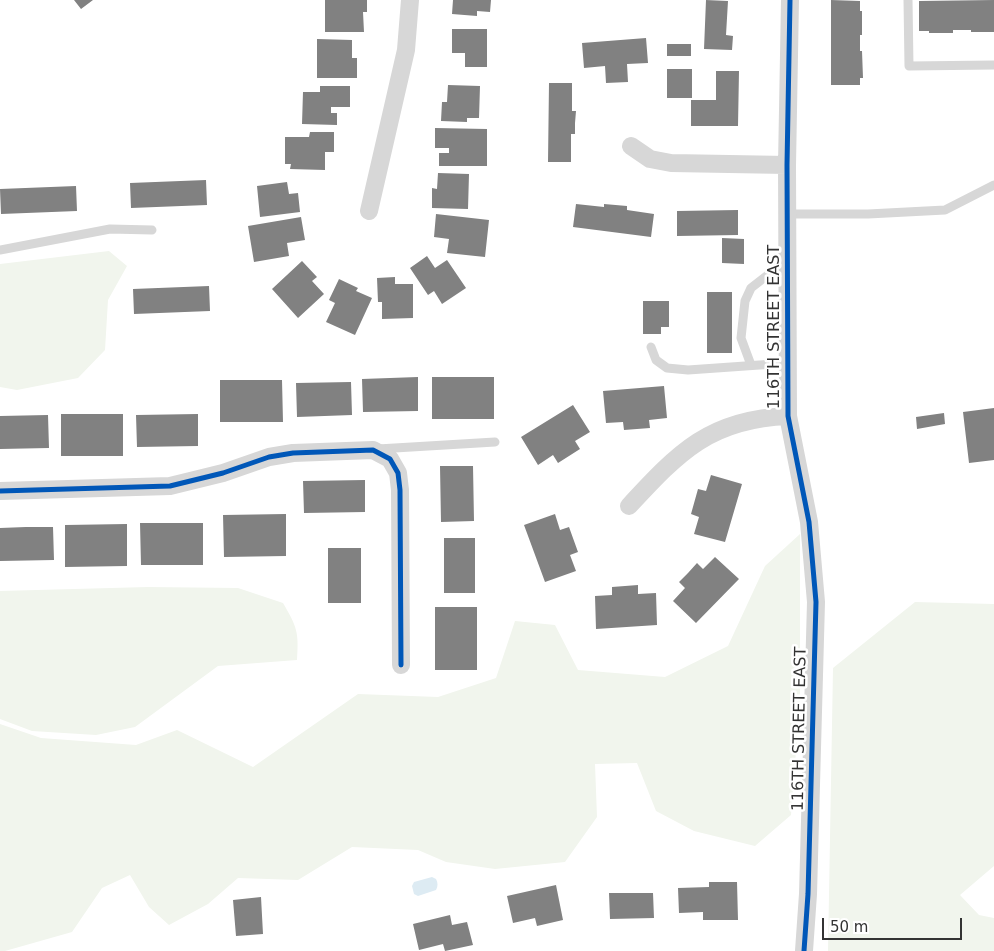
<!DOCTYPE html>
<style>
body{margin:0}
#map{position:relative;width:994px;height:951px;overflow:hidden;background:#fff;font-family:"DejaVu Sans",sans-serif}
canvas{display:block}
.scale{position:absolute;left:822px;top:918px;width:140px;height:22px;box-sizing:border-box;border:2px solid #333;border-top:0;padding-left:6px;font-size:15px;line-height:18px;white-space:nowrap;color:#333;-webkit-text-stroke:4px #fff;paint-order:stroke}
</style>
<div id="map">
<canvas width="994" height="951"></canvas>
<div class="scale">50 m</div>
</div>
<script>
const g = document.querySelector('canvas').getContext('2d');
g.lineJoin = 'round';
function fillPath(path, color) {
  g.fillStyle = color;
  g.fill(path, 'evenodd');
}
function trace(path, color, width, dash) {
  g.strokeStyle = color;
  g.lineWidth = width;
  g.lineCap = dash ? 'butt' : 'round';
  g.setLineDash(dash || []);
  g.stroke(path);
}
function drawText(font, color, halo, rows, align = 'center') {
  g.font = font + ' "DejaVu Sans",sans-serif';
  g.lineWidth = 5;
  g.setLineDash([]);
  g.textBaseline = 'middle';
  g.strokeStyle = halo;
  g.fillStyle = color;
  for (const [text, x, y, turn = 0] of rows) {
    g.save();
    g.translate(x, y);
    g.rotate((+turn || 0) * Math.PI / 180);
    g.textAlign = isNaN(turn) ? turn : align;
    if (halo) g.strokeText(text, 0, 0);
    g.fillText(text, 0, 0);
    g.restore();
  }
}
fillPath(new Path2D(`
 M109,251L127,266L108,300L105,350L78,378L17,390L0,387V264Z
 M800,534V701L791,815L755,846L694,831L656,811L637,763L595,764L597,817L565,862L495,869L446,862L418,850L352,847L298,880L238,878L208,904L169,925L149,907L130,875L102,888L72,932L5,951H0V724L41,738L136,745L177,730L253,767L358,694L438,697L496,678L515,621L555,625L578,670L665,677L728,646L765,566Z
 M148,587L238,588L283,603C297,627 299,632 297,660L218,666L135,727L96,735L32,731L0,719V591Z
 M915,602L994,604V866L960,895L979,915L994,918V951H828L833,668Z`), '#f1f5ed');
fillPath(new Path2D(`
 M432,877L436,879C438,883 438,886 436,890L418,896L414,894L412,886L414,882Z`), '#ddebf3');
fillPath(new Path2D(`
 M74,0H93L81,9Z
 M325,0H367V12H363L364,32H325Z
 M453,0H491L490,12L477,11V16L452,14Z
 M706,0L728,1L726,35L733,36L732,50L704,49Z
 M831,0L860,1V11H862V35H860V51H862L863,78H860V85H831Z
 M994,0V32H971V30H953V33H929V31H919V1Z
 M452,29H487V67H465V53H452Z
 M646,38L648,63L627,64L628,82L606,83L605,66L584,68L582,43Z
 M317,39L352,40V58H357V78H317Z
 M667,44H691V56H667Z
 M667,69H692V98H667Z
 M716,71H739L738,126H691V100H716Z
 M549,83H572V111H576L575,123V134H571V162H548Z
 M448,85L480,86L479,118H467V122L441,121L442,102H447Z
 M320,86H350V107H331V113H337V125L302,124L303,92H320Z
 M435,128L487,129V166H439V153H449V148H435Z
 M310,132H334V152H325V170L290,169L291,164H285V137H309Z
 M438,173L469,174L468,209L432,208V188L437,189Z
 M206,180L207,205L131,208L130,183Z
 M287,182L289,194L298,193L300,212L260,217L257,186Z
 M76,186L77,211L1,214L0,189Z
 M576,204L604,207V204L627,206V210L654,214L651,237L573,227Z
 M738,210V235L677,236V211Z
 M436,214L489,220L485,257L447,253L449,239L434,237Z
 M301,217L305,240L287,243L289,256L254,262L248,226Z
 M722,238L744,239V264L722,263Z
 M427,256L435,268L447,260L466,288L442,304L434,291L428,295L410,268Z
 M302,261L317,277L312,281L324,294L298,318L272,289Z
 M395,277V284H413V318L382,319V302H378L377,278Z
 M339,279L358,288L356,291L372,298L355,335L326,322L335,303L329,300Z
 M209,286L210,311L134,314L133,289Z
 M707,292H732V353H707Z
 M643,301H669V327H661V334H643Z
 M418,377V411L363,412L362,379Z
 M432,377H494V419H432Z
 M220,380H282L283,422H220Z
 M351,382L352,415L297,417L296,383Z
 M664,386L667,418L649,420L650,428L624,430L623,422L606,423L603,391Z
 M573,405L590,432L575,441L580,449L558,463L553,455L538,465L521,437Z
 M994,408V460L969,463L963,412Z
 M944,413L945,424L917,429L916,417Z
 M61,414H123V456H61Z
 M198,414V446L137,447L136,415Z
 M48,415L49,448L0,449V416Z
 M440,466H473L474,521L441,522Z
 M711,475L742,484L725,542L694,534L699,517L691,514L698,489L706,491Z
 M365,480V512L304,513L303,481Z
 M286,514V556L224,557L223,515Z
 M555,514L560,530L569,527L578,552L570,555L576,571L545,582L524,525Z
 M140,523H203V565H141Z
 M127,524V566L65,567V525Z
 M26,527H53L54,560L0,561V528Z
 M444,538H475V593H444Z
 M328,548H361V603H328Z
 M715,557L739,579L696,623L673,601L685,588L679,582L688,573L697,563L703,569Z
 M638,585V594L656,593L657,625L596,629L595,596L612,595V587Z
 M435,607H477V670H435Z
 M709,882H737L738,920H703V912L679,913L678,888L709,887Z
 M556,885L563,920L537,926L535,918L513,923L507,896Z
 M609,893H653L654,918L610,919Z
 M261,897L263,934L236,936L233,900Z
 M450,915L452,925L467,922L473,945L445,951L443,944L419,950L413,924Z`), '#818181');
trace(new Path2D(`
 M908,0L909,66L994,65
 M787,214H868L945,210L994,185
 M0,250L110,229L152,230
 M651,347L656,360L667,368L688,370L788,363
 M751,365L741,338L745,301L751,288L787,260
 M378,449L495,442`), '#d7d7d7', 9);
trace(new Path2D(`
 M790,0L787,165L788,416L809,522L816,602L808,894L804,951
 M631,146L650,159L671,163L787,165
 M369,211L406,50L410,0
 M0,491L170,486L223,473L269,457L293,453L373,450L390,459L398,473L400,490L401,665
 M629,506C679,452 710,419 788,416`), '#d7d7d7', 18);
trace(new Path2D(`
 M790,0L787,165L788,416L809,522L816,602L808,894L804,951
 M0,491L170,486L223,473L269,457L293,453L373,450L390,459L398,473L400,490L401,665`), '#0057b8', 5);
drawText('16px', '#333', '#fff', [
 ["116TH STREET EAST",775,327,-90],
 ["116TH STREET EAST",800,729,-89]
]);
</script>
